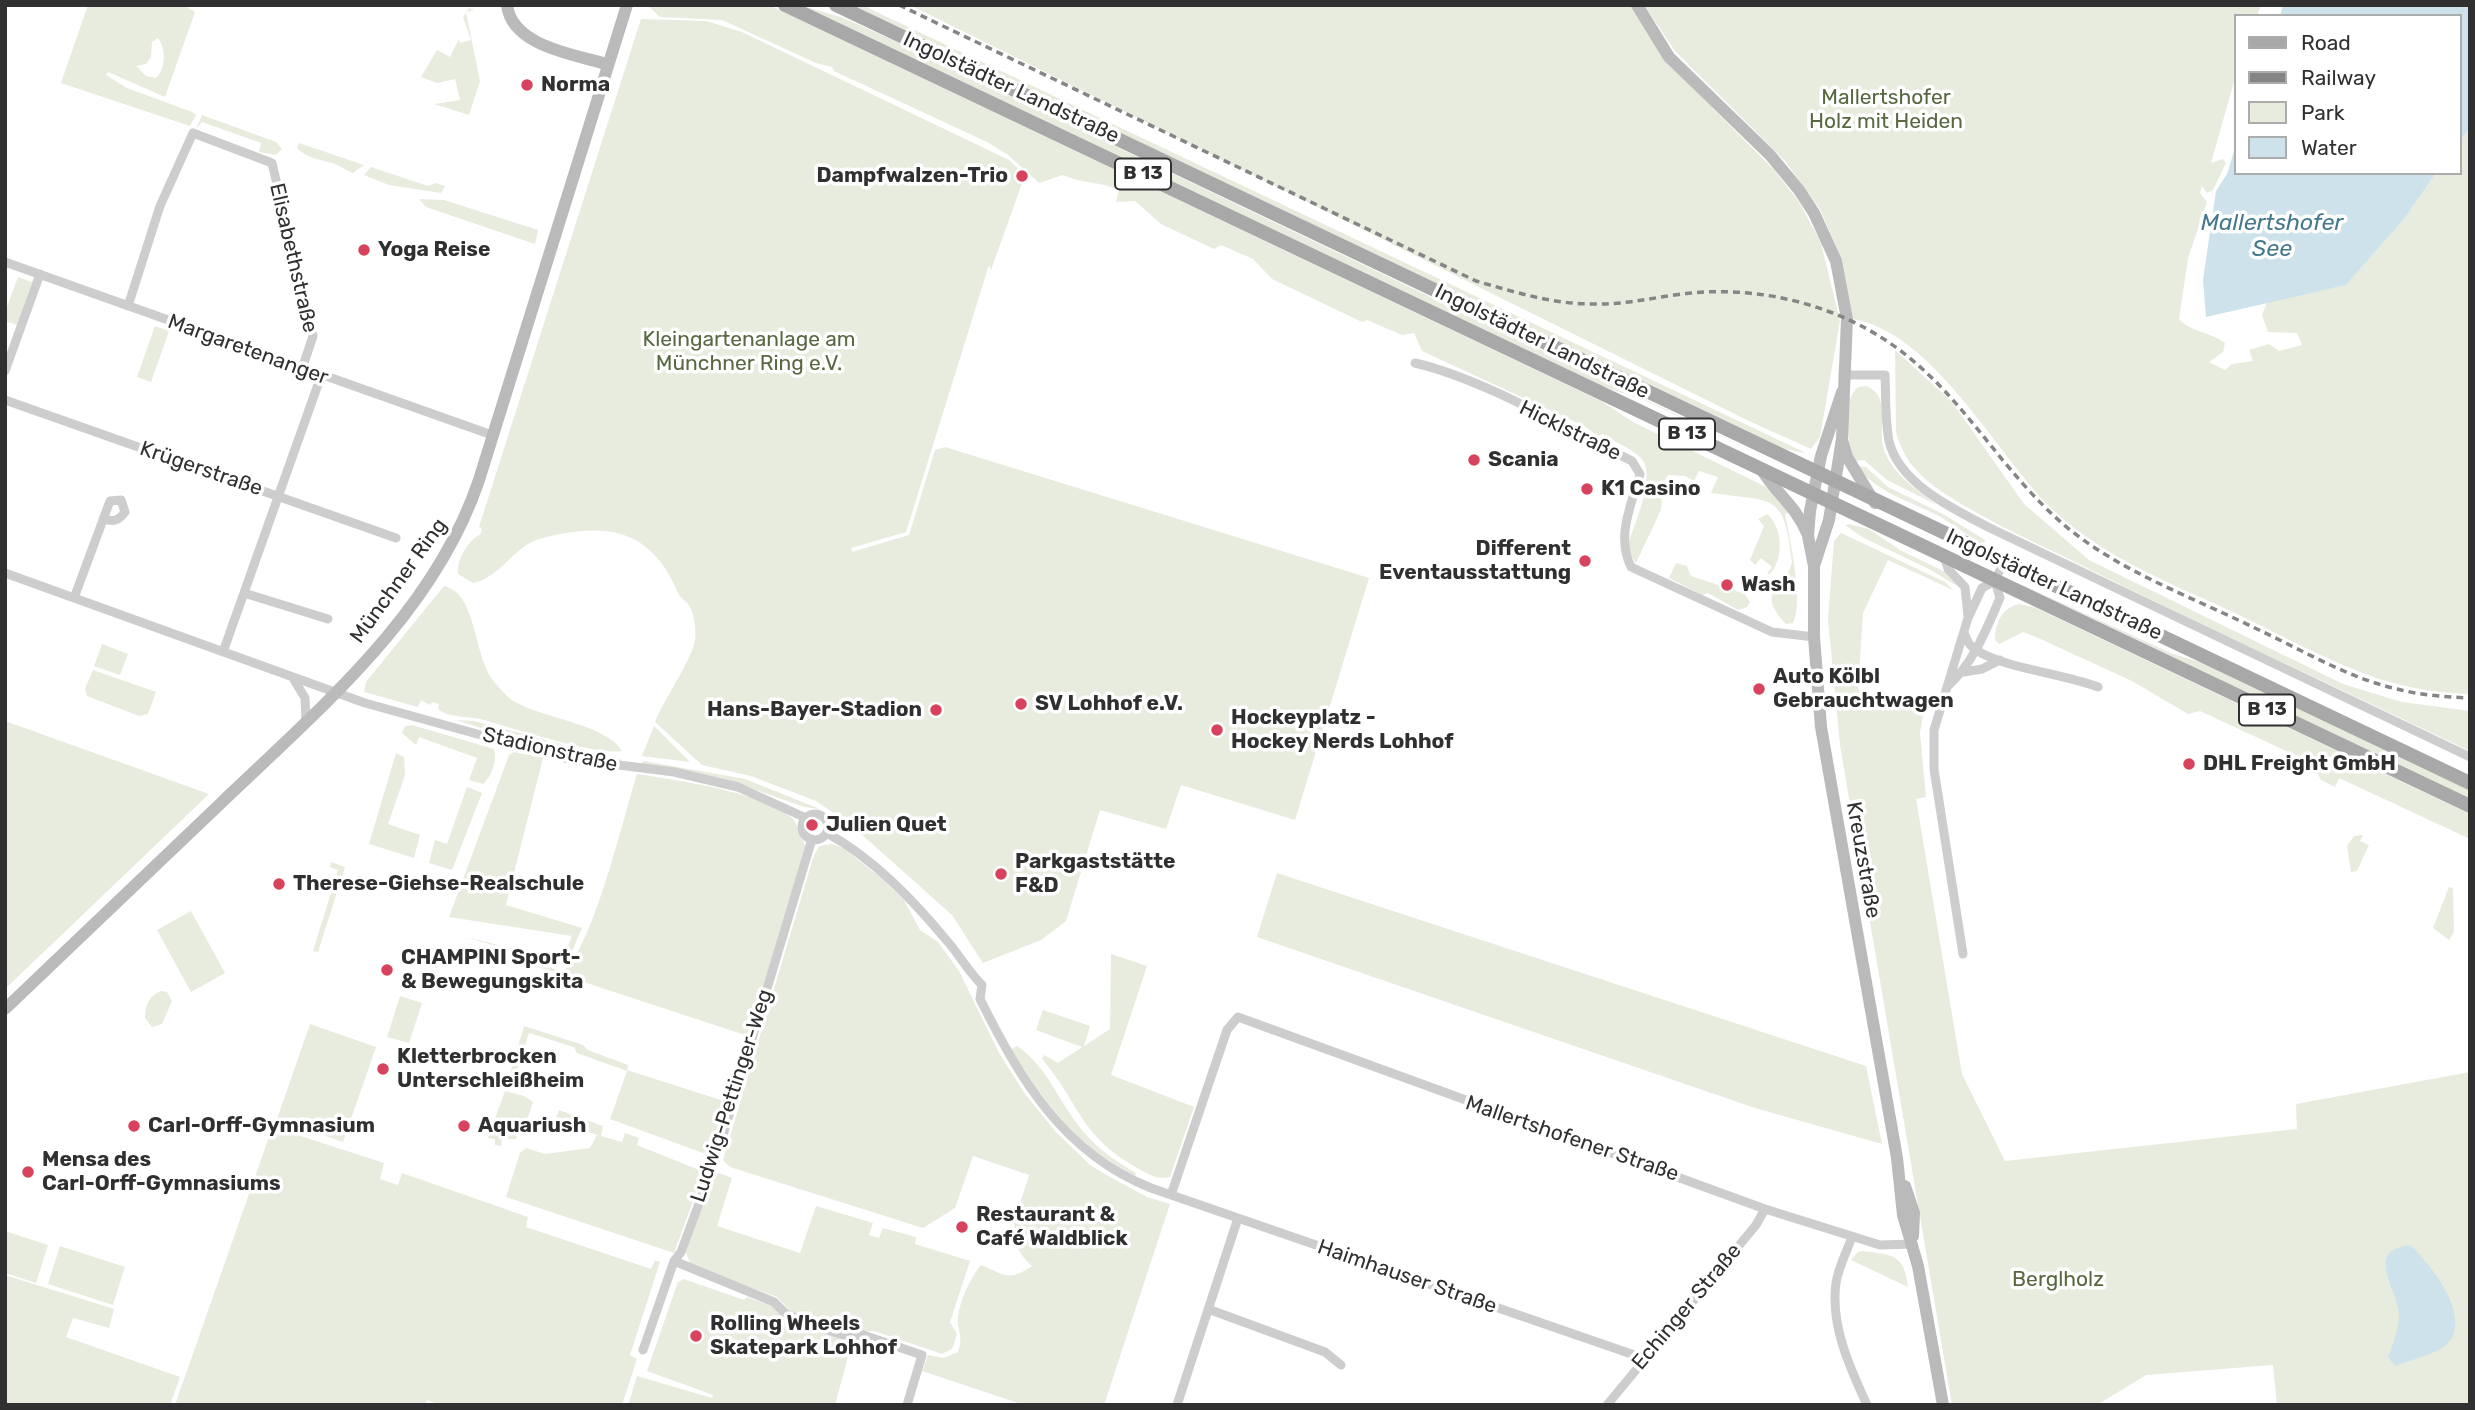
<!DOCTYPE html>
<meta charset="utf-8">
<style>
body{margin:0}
#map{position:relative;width:2475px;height:1410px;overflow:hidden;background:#fff;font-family:Rubik,sans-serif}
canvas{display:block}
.frame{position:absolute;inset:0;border:7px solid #303030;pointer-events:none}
.legend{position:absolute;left:2234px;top:14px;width:228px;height:161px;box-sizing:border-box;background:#fff;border:2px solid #acacac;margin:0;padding:9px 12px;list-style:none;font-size:21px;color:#303030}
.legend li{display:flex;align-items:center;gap:14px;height:35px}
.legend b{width:35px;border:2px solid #acacac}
</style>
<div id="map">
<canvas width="2475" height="1410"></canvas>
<div class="frame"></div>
<ul class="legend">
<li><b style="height:9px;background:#a8a8a8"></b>Road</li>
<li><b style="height:9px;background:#858585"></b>Railway</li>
<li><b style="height:19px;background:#e7ecdf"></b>Park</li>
<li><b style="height:19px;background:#cde2ea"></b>Water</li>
</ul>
</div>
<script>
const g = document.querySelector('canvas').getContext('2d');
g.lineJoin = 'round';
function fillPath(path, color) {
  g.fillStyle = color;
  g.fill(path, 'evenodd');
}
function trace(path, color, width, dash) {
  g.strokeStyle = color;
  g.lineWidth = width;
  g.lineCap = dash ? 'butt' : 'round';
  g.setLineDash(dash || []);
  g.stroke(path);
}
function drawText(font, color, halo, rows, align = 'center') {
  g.font = font + ' Rubik,sans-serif';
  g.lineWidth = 7;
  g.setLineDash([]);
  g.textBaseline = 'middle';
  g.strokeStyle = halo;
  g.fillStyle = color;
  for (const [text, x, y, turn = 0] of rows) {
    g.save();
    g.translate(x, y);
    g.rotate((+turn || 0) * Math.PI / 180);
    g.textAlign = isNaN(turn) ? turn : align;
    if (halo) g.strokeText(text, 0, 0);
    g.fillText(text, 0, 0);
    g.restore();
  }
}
fillPath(new Path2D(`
 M88,5H183L195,12L165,97L108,72L106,75L127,88L192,112L196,115L190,126L61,83ZM158,38C166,48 166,69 156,78L146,76L136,66L146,64L151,57L152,42Z
 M647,5H769L1601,401L1633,422L1754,481L1772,490L1791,511L1785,514C1790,540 1804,601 1793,623L1786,624C1753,589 1787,587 1792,562C1784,492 1775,502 1711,493L1718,477L1699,471L1694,481L1685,476L1668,475L1663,483L1661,510L1636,563L1627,549C1632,527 1658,477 1641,458C1631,448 1614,442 1603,434L1598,436L1584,426L1422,351L1414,333L1402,335L1367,320L1362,322L1272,279L1253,259L1221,245L1214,249L1161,224L1135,201L1116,202L1119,190C1100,181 1082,184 1063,175L1039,183L1008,155L987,142L834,71L832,67L816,63L722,20L660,17Z
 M799,5L841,17L895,41L1803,475L1646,401L1599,385Z
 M852,5H862L1806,453L1785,449L1752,434Z
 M910,5H1631L1664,59L1774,170L1799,202L1821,243L1840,321L1820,437L1811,449L1749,421Z
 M1644,5H2261L2257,16H2235V78L2211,163L2223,159L2226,163L2213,190L2207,193L2202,186L2200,193L2207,202L2188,258L2179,319C2190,332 2211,332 2225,343L2223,352L2209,362L2225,370L2232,364L2253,361L2249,350L2269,344L2279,351L2302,345L2297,333L2268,332L2262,315L2267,302L2346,285L2404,219L2436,173H2459V142L2470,128V694C2438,693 2407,688 2376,678C2328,661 2283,636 2237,614C2173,584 2101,557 2050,507C1997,455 1932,331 1852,319L1842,261L1820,209L1785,161L1675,51Z
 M469,8L474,10L466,12L480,81L469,115L434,104L460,100L455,79L437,83L421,77L437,50L450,57L459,39L460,43L471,40L463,17Z
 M641,19L706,21L742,32L1009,160L1025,175L991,270L989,265L906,532L851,548L852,552L909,535L935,450L945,447L1369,578L1295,820L1181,785L1166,829L1100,810L1066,921L1041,940L983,963L952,915L851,825L816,801L751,776L702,765L655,722C664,699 692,660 695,640C696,629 695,614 688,604C685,600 680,598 678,593C651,528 606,522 543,538C513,545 501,578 473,583L458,574C455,563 470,537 480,535L482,529L479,527Z
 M202,115L276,142L282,149L276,155L259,152L261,143L202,122L196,129Z
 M299,143L364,165L353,173C345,170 339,165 332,163C319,159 308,159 297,148Z
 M371,167L428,186L436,183L445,186L441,193L389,185L364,175Z
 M419,199L444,200L538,230L535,244L426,207Z
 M18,277L32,282L17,325L5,321V312Z
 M155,326L169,331L151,382L137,377Z
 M1895,350L1952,402L2024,504L2089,560L2343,684L2402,702L2470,711V751C2345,691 2219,634 2095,572C2042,545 1984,521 1935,487C1915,472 1902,456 1896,432Z
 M1866,386C1892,396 1877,427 1884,450C1893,475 1917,490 1937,505L1887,480L1864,460L1855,461C1847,441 1840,402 1858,387Z
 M1860,466L1866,467L1888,487L1943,514L1985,540L1984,544C1967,536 1953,524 1937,515C1909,501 1877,492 1857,467Z
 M1767,514C1783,527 1784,559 1770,574L1767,573L1772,567L1761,558L1755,565L1750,560L1764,526L1758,519Z
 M1849,524L1869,529L1900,550L1949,574L1959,587L1929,569L1862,537L1845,525Z
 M1841,533L1945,582L1953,590L1888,560L1863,613L1858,689L1923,714L1920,733L1926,797L1916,799L1962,1074L2005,1161L2297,1129L2296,1104L2470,1072V1405H2277L2273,1365L2146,1375L2097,1405H1952L1840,745L1828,619L1834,541Z
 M1676,563L1687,566L1691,576L1745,594L1750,602L1747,607L1738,610L1708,593L1702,595L1669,578Z
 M2014,581L2173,654L2206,664L2470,789V799Z
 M444,586C479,594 472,660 497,685C502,691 510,700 517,703C544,718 607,725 622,751C596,756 510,727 480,719C466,716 449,718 438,709L439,704L432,702L430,705L421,700L418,707L364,692L366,682Z
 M2020,604L2036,608L2470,814V839L2339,778L2335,787L2321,780L2312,763L2200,711L2188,714L2132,681L2036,637L2023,632L1999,644L1995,640C1995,623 2002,607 2020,604Z
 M102,644L128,654L120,675L94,666Z
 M93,670L156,692L148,714L139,716L87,696L85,689Z
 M456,720L474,721L622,760L616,762L556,752Z
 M5,721L209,794L5,989Z
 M412,725L494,749C498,758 491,778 483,784L469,780L477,758L419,737L416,745L402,733L405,726Z
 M654,726L690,762L642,756Z
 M514,752L543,758L506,905L582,928L570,956L563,963L553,964L463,936L556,960L564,956L572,936L449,917L509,755Z
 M396,753L404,757L405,775L388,824L420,835L414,858L369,844Z
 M644,761L745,779L820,809L804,807L731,781L641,764Z
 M637,774C679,781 760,791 792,818C797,822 801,839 806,847L748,1036L462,942L558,970H565C594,942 623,819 637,774Z
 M467,787L482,793L452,870L429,863L435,840L447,844Z
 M2363,835L2360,841L2369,845L2357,871L2351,872L2347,846L2354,836Z
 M831,844L843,848L881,878L904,900L920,930L938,942L959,971L999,1053L1025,1094L1056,1132L1090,1165L1110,1177L1147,1197L1170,1204L1104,1405H1024L922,1371L928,1355L944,1358L958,1352C964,1335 957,1332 958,1318C959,1302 971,1277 981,1265C1005,1275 1009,1282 1032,1266C999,1236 1020,1210 1029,1175L973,1156L955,1208L923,1228L730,1167L723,1160L813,858L819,846Z
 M331,862L345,867L318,952L313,951L338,870L330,867Z
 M1277,873L1866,1066L1882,1144L1755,1108L1257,937Z
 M2449,887L2453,888L2454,932L2449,940L2433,928Z
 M191,911L225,973L191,992L157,930Z
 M1111,954L1147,966L1111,1075L1194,1107L1170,1177C1157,1180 1145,1173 1134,1166C1079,1134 1079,1102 1042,1059L1044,1055L1058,1063L1082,1047L1036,1030L1043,1010L1090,1026L1084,1046L1110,1029Z
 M161,991L167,992L172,1001L162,1024L152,1027L145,1018C145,1005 149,996 161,991Z
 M400,996L422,1003L409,1043L387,1037Z
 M310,1024L376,1047L343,1142L277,1119Z
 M524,1026L583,1045L588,1050L628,1065L627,1070L727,1102L711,1149L703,1153L610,1119L627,1071L577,1053L574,1047L529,1033L512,1084L507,1083Z
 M1017,1046C1044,1065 1053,1089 1071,1115C1087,1141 1110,1158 1136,1173L1135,1176C1073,1142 1049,1108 1011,1050Z
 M505,1091L524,1096L533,1102L525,1126L501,1119L498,1125L519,1131L516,1139H502L501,1146L495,1145V1139L488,1138Z
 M559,1110L603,1126L601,1136L622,1142L625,1133L639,1138L637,1145L704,1172L674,1253L506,1197L520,1153L526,1148L545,1154L590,1148L597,1135L555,1120Z
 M276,1128L384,1163L380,1179L398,1185L402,1173L528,1217L526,1227L651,1269L655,1260L660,1262L630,1355L637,1359L622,1405H439L427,1400L425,1405H175L270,1134Z
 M719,1173L732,1178L717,1226L800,1253L816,1206L873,1223L869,1235L879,1238L883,1228L916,1237L915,1244L970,1261L950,1322L957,1334L952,1349L942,1354L874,1331L851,1333L791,1312L777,1297L691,1266L686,1252L710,1178Z
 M5,1231L48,1245L36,1283L5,1273Z
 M60,1246L125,1267L113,1305L48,1284Z
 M1863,1251C1893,1255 1904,1254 1908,1287L1851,1260L1858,1252Z
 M5,1275L114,1309L109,1328L73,1318L66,1337L180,1377L170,1405H5Z
 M684,1279L744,1300L747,1297L774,1307L786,1319L852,1342L835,1405H628L637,1376L712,1398L713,1395L647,1371L678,1282Z`), '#e7ecdf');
fillPath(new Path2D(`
 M2283,5H2470V128L2459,142V16H2280Z
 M2235,148V173H2436L2404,219L2346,285L2206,317L2203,280L2216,191L2227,174Z
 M2410,1245C2430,1263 2475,1319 2446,1345C2434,1355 2410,1360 2395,1366L2388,1357C2393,1345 2399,1328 2399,1315C2398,1288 2363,1251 2410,1245Z`), '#cde2ea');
trace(new Path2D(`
 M5,262L492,435
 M128,306L160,206L193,133L272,163L313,336L302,369
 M1415,363C1484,379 1567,429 1632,461L1640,474C1631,506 1616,536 1631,567L1772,632L1814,637
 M5,371L40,274
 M1843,375H1885C1886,397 1885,420 1889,441C1899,484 1955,510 1990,528L2470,757
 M5,400L396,538
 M1944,556L1948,569L1965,587L1968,616
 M5,573L365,703L564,758L674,772L738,787L806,818
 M244,593L328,619
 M74,598L110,501L121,500L125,512C118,521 114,522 103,519
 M1964,633C1967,640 1969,646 1976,650C2006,669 2062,673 2098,687
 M223,652L321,376
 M1964,672L1982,669L2000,660
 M293,678L305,698L306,721
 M1948,686C1974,662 1986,630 2000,598L1995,581
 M802 827a13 13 0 1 1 26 0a13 13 0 1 1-26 0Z
 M827,833C874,859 914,901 948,942C960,956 969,972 982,985L980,999C1020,1079 1063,1153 1151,1188L1643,1358
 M1963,954L1934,769V730L1968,618L1982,588L1995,581L2004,561
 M1171,1195L1227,1030L1238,1017L1765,1209L1880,1245L1913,1244
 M1852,1237C1847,1251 1838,1268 1836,1283C1830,1325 1850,1368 1867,1405
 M674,1261L774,1302L786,1314L818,1327L853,1338L863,1335L922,1355L907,1405
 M1208,1309L1325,1352L1341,1365
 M643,1350L674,1261L681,1252L718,1152L812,839
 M1177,1405L1238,1218
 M1607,1405L1756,1225L1765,1209`), '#cdcdcd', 9);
trace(new Path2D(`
 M507,5C512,46 573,54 606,64
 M1637,5L1669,57L1770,155L1799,190L1814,213L1836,261L1847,319L1842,439L1829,520L1814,566
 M1842,392L1821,456L1810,511L1808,536L1814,566V637L1821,727L1897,1158L1903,1215L1918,1266L1943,1405
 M1843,443L1847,457L1875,503
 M1762,470C1778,496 1794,503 1808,535
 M5,1009C77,941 148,872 220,804C319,709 434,614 479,480L627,5
 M1905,1186L1914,1213L1913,1236`), '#bababa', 12);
trace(new Path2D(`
 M785,5L2470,806
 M836,5L2470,783`), '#a8a8a8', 14);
trace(new Path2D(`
 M899,5L1476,281C1515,292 1552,304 1592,304C1623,305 1651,298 1682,294C1738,287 1796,296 1847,319C1951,366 1984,455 2063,524C2118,571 2192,597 2257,629C2302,650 2348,678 2397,689C2420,695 2446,697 2470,698`), '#858585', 3.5, [7, 5]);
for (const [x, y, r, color] of [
 [527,85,7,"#d7425d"],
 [1022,176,7,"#d7425d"],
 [364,250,7,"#d7425d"],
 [1474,460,7,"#d7425d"],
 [1587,489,7,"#d7425d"],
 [1585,561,7,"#d7425d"],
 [1727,585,7,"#d7425d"],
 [1759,689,7,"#d7425d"],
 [1021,704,7,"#d7425d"],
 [936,710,7,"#d7425d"],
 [1217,730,7,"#d7425d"],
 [2189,764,7,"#d7425d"],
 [812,825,7,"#d7425d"],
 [1001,874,7,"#d7425d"],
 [279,884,7,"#d7425d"],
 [387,970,7,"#d7425d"],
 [383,1069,7,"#d7425d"],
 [134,1126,7,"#d7425d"],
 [464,1126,7,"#d7425d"],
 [28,1172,7,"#d7425d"],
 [962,1227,7,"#d7425d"],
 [696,1336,7,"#d7425d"]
]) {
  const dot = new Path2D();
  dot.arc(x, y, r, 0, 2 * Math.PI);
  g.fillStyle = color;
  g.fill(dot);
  trace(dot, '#fff', 2.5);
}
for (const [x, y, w] of [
 [1143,174,56],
 [1687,434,56],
 [2267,710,56]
]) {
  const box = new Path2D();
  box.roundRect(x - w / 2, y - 15.5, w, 31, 5);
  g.fillStyle = '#fff';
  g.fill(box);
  trace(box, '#303030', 2);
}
drawText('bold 19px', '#303030', null, [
 ["B 13",1143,174],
 ["B 13",1687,434],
 ["B 13",2267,710]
]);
drawText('bold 21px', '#303030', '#fff', [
 ["Norma",541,85],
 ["Dampfwalzen-Trio",1008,176,"right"],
 ["Yoga Reise",378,250],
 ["Scania",1488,460],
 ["K1 Casino",1601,489],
 ["Different",1571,549,"right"],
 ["Eventausstattung",1571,573,"right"],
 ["Wash",1741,585],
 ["Auto Kölbl",1773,677],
 ["Gebrauchtwagen",1773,701],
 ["SV Lohhof e.V.",1035,704],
 ["Hans-Bayer-Stadion",922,710,"right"],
 ["Hockeyplatz -",1231,718],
 ["Hockey Nerds Lohhof",1231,742],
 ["DHL Freight GmbH",2203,764],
 ["Julien Quet",826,825],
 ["Parkgaststätte",1015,862],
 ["F&D",1015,886],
 ["Therese-Giehse-Realschule",293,884],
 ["CHAMPINI Sport-",401,958],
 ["& Bewegungskita",401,982],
 ["Kletterbrocken",397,1057],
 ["Unterschleißheim",397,1081],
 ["Carl-Orff-Gymnasium",148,1126],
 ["Aquariush",478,1126],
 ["Mensa des",42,1160],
 ["Carl-Orff-Gymnasiums",42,1184],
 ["Restaurant &",976,1215],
 ["Café Waldblick",976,1239],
 ["Rolling Wheels",710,1324],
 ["Skatepark Lohhof",710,1348]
], 'left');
drawText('21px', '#303030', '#fff', [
 ["Ingolstädter Landstraße",1011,88,25],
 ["Elisabethstraße",293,258,77],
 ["Ingolstädter Landstraße",1542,342,26],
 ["Margaretenanger",248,350,20],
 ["Hicklstraße",1570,431,26],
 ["Krügerstraße",201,469,19],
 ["Münchner Ring",399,581,-54],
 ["Ingolstädter Landstraße",2054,585,25],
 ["Stadionstraße",550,750,13],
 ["Kreuzstraße",1863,860,80],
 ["Ludwig-Pettinger-Weg",732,1096,-72],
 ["Mallertshofener Straße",1572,1139,19],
 ["Haimhauser Straße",1407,1277,19],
 ["Echinger Straße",1687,1307,-50]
]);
drawText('21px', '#586841', '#fff', [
 ["Mallertshofer",1886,98],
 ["Holz mit Heiden",1886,122],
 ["Kleingartenanlage am",749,340],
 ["Münchner Ring e.V.",749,364],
 ["Berglholz",2058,1280]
]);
drawText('italic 23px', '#44788c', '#fff', [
 ["Mallertshofer",2272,223],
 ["See",2272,249]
]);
</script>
